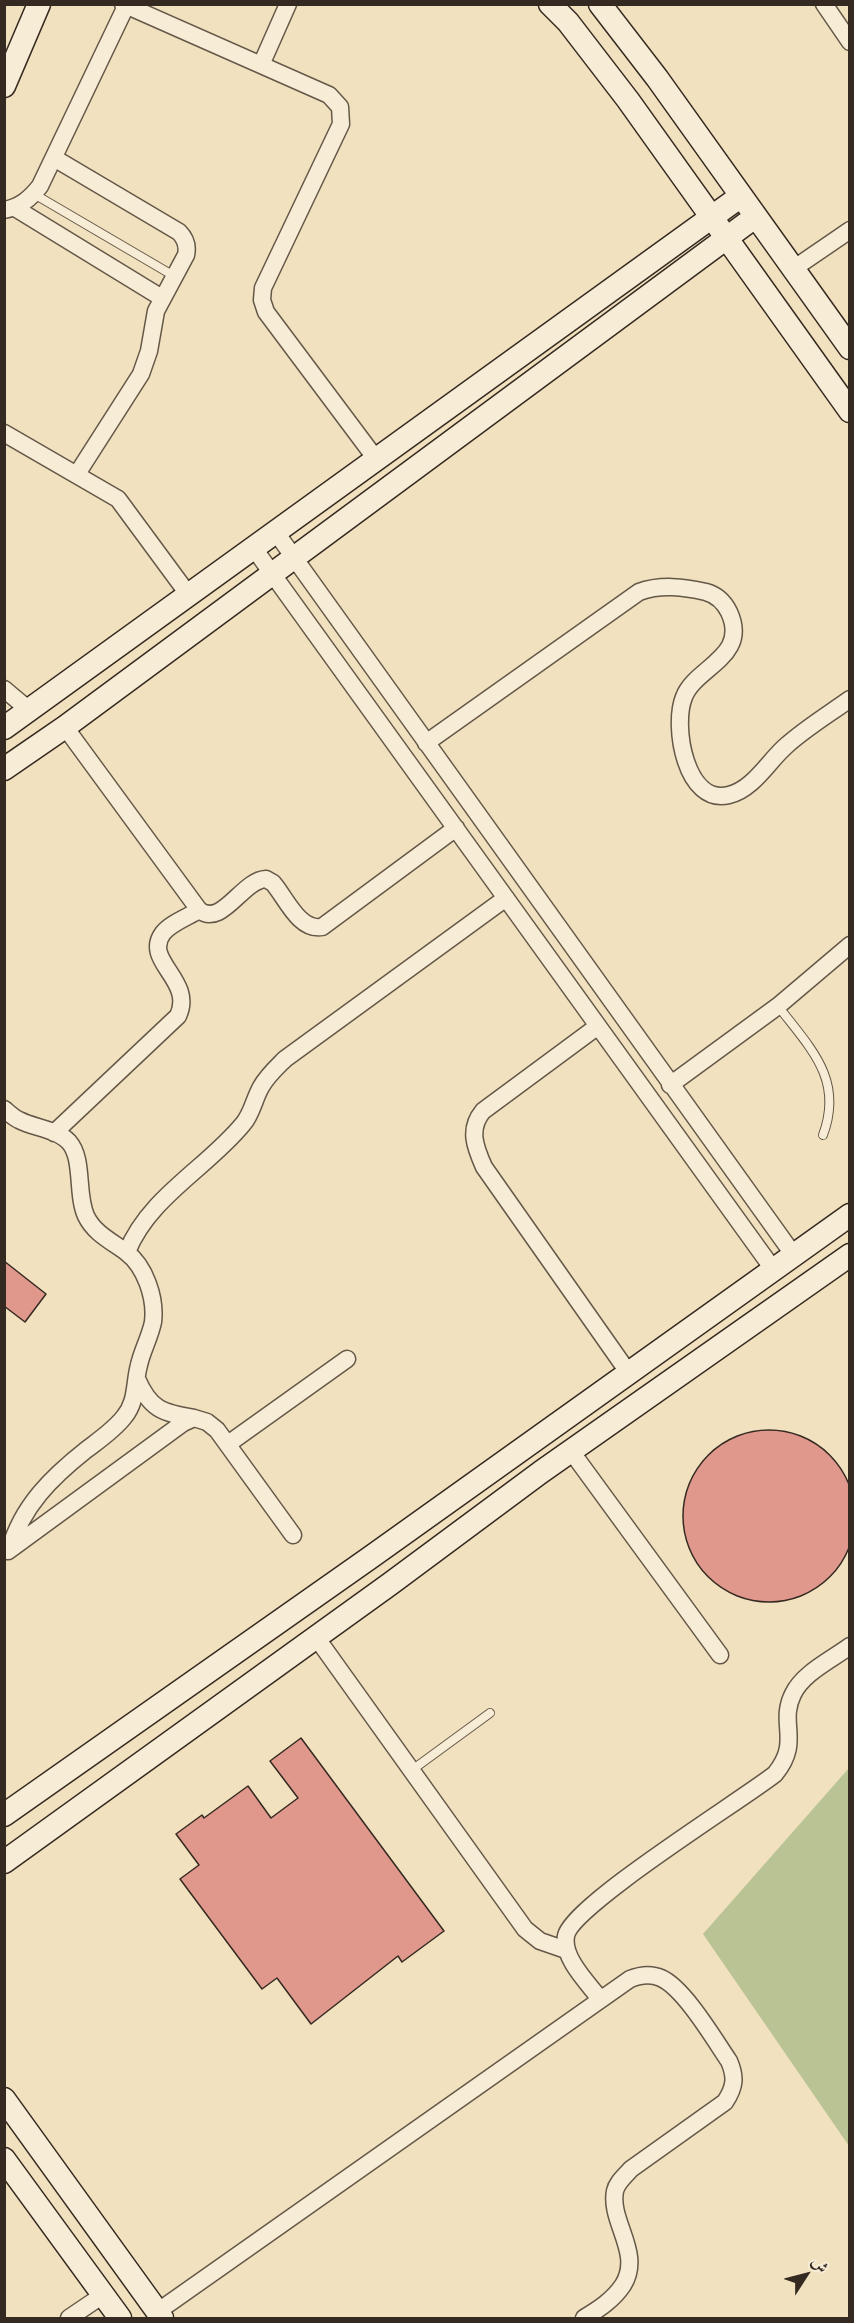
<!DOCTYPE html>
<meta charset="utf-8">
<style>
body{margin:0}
#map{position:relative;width:854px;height:2323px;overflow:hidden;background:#f2e1bf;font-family:"Libre Caslon Text",Amiri,serif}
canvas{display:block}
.frame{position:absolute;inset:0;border:6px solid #352a21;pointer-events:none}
.north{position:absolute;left:776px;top:2245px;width:60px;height:60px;-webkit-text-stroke:4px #f7ecd5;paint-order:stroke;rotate:54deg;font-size:16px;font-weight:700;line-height:24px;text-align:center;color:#352a21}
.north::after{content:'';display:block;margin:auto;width:21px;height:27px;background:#352a21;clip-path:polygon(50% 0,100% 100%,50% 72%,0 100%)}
</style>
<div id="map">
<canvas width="854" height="2323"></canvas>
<div class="frame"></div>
<div class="north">ش</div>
</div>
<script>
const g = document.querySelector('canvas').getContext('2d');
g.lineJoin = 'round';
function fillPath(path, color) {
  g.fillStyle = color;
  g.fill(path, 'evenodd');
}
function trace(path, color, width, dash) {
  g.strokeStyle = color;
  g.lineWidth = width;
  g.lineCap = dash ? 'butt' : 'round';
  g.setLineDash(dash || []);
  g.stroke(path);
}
fillPath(new Path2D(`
 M849,1768V2146L703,1934Z`), '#b9c393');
const building = new Path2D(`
 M4,1261L46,1294L25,1322L4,1306Z
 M683 1516a86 86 0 1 1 172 0a86 86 0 1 1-172 0Z
 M301,1738L444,1931L402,1962L398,1956L311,2024L277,1978L262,1989L180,1879L199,1865L176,1834L202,1815L204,1818L248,1786L271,1818L298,1798L270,1761Z`);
fillPath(building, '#e0988c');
trace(building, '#352a21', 1.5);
const lane = new Path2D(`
 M34,194L174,276
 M778,1006C810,1048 844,1079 823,1135
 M412,1770L490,1713`);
const street = new Path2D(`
 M123,4L329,95L340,107L341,124L263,288L262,300L266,312L376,459
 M824,4L850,42
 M261,65L288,4
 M54,158L179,232C186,239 188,246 186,255L156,311L149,351L141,374L77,474
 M15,208L162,298
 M4,210C20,207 30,199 40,186L126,6
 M793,269L850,230
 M4,433L118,499L188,594
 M275,531L793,1254
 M253,547L773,1269
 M4,689L29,710
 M65,727L199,910C222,928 242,880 266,879L273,883C286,898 299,931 322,927L456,828
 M426,743L639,592C661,584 684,587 706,592C717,595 724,602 729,612C750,657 695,667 684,697C672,726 686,806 729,795C754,789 769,760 787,745C806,728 829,714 850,699
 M598,1026L483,1111C468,1129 475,1147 484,1167L628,1372
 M670,1085L778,1006L850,945
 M4,1109C9,1113 14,1118 19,1120C34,1128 57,1129 69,1142C84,1159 76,1194 86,1216C94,1233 111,1241 126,1252C145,1266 156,1298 153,1322C150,1337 142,1351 139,1365C134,1383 137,1402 124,1417C114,1430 99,1440 86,1450C52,1477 22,1506 10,1549
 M54,1133L178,1016C195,980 142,961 163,933C171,923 188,917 199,910
 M127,1252C149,1197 207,1168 243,1124C252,1114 254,1099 261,1087C267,1076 276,1068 285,1059L506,898
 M137,1379C150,1409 162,1413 194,1418
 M228,1444L347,1359
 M571,1451L720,1655
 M8,1551L183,1423L194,1418L207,1422L217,1430L293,1535
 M316,1637L525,1929L540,1941L566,1950
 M600,1999C588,1983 562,1958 566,1936C571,1906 742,1800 775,1774C802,1741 778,1724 793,1694C803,1673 831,1660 850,1646
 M157,2312L630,1979C640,1975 650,1973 661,1978C684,1988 714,2039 729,2061C736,2077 735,2087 725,2102L631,2169C625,2176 617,2182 615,2191C609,2222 643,2253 623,2285C613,2300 599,2309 584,2318
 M69,2318L103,2295`);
const secondary = new Path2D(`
 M550,4L568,22L628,100L850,411
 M600,4L657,78L850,348
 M4,86L39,4
 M4,728L741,196
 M4,769L65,727L755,217
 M4,1815L371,1557L850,1215
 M4,1862L390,1584L541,1472L850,1255
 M4,2099L162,2318
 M4,2159L120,2318`);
trace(lane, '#645848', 10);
trace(street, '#645848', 19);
trace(secondary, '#352a21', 25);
trace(lane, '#f7ecd5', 8);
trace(street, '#f7ecd5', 16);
trace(secondary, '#f7ecd5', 22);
</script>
